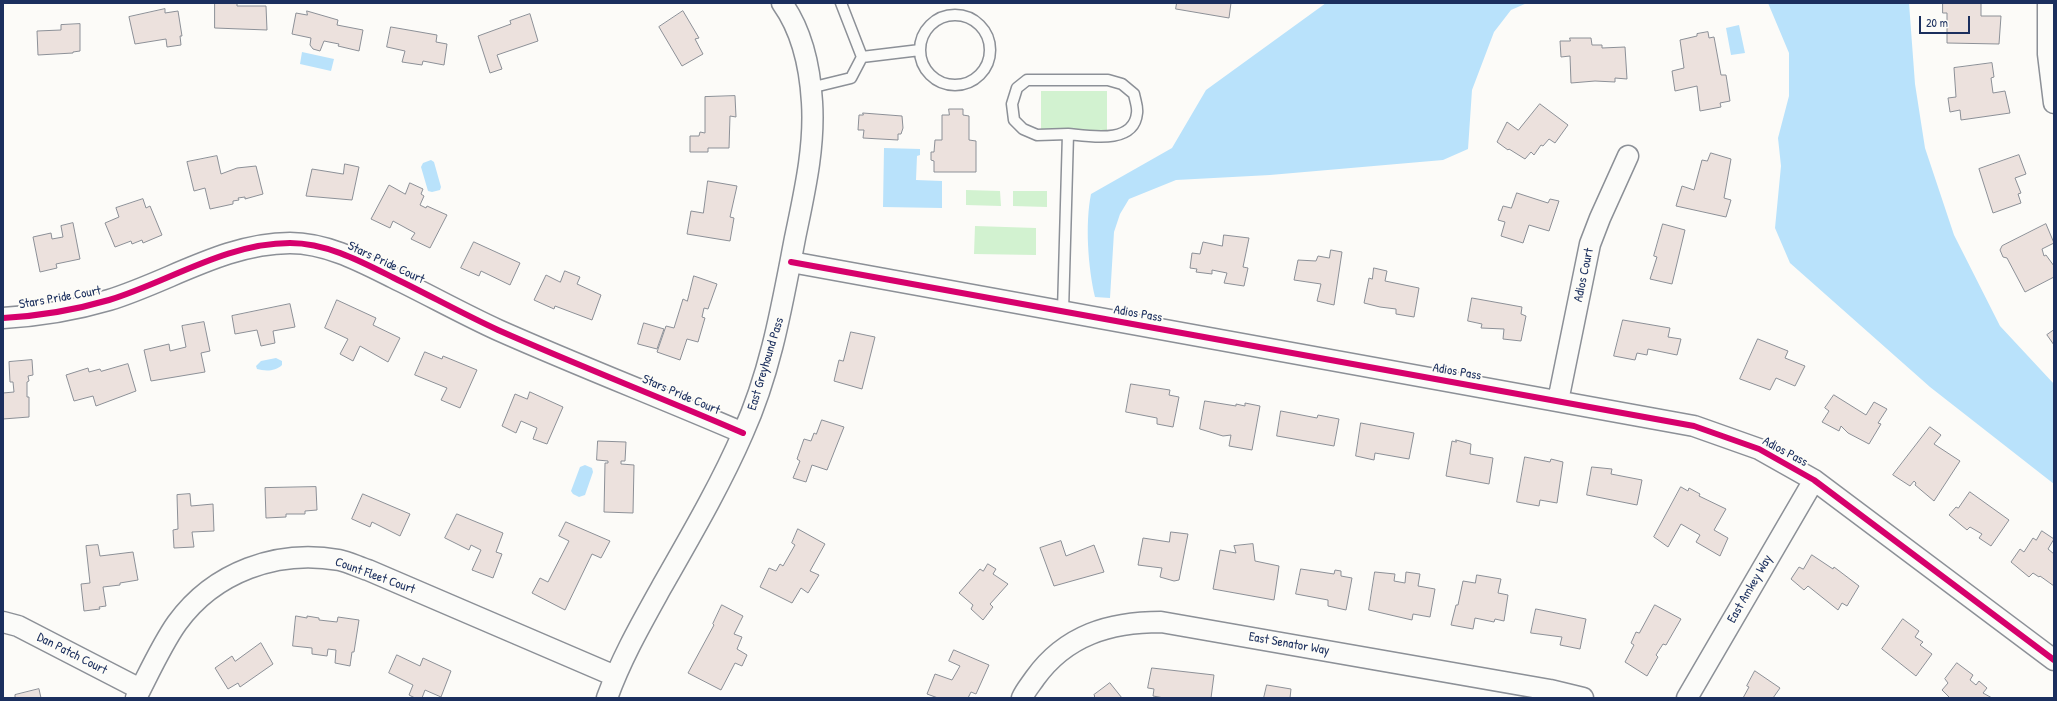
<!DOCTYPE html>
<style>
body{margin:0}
#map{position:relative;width:2057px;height:701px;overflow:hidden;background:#fcfbf8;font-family:"Patrick Hand",sans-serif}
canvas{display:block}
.frame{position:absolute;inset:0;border:4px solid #1b2f5e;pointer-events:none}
.scale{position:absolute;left:1919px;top:16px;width:51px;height:18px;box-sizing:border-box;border:2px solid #1b2f5e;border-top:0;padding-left:5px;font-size:12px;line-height:14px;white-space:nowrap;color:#1b2f5e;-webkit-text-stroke:3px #fdfcf7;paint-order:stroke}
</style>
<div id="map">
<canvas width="2057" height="701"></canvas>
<div class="frame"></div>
<div class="scale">20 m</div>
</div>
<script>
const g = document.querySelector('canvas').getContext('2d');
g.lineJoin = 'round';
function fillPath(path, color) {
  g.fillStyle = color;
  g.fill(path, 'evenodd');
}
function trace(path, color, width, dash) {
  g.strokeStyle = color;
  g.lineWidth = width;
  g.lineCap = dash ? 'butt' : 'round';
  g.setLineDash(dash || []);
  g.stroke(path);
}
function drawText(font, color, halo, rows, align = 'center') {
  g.font = font + ' "Patrick Hand",sans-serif';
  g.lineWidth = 4;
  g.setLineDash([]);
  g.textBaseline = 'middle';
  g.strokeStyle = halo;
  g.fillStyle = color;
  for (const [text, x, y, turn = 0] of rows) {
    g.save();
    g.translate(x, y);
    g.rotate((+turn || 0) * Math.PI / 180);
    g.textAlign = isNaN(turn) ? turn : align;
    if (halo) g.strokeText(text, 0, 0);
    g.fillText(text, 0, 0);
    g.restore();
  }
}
fillPath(new Path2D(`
 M1041,91H1107V130H1041Z
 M966,190L1000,191L1001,206L966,205Z
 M1013,191H1047V207L1013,206Z
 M975,226L1036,228V255L974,254Z`), '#d2f2d0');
fillPath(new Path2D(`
 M1326,3H1527L1511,10L1494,32L1472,90L1468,149L1443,160L1270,175L1176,180L1129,199L1120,214L1114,232L1110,298L1095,297C1088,267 1085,224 1091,194L1172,148L1206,90Z
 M1768,3H1909L1915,84L1925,148L1954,235L2000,326L2054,384V484L1930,387L1790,263L1775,228L1781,166L1778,138L1789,96V53Z
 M1739,25L1745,53L1731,55L1726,28Z
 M302,52L334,59L331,71L300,64Z
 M884,148L920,149V155L917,156L916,180L942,181V208L883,207Z
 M431,160L434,162L441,187L440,190L432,192L428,191L421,167L423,163Z
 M276,358L282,361V365C275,372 264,371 257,369L256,366L261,361Z
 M585,465L592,468L593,472L585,495L579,497L573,494L571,491L580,467Z`), '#b9e2fb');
const building = new Path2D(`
 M215,3H237V6H266L267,30L215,28Z
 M1177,3H1231L1229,18L1176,9Z
 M1943,3H1981V16H2001L1999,44L1947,43V13H1943Z
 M165,9V13L178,11L182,36H180L181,45L167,47L166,39L135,44L129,17Z
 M307,11L338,20L337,25L363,30L359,51L338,46L339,44L324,41L320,51L313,49L310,45L311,38L292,34L296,13L307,15Z
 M683,11L699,38L695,39L703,54L682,66L659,27Z
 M530,14L538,41L497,55L502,69L490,73L478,36L511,24L510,21Z
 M80,24V51L73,52V53L38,55L37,31L61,30V25Z
 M391,27L437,35L436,42L447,44L444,65L423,61L422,65L402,62L405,51L387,47Z
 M1708,32L1709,38L1714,37L1721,75H1726L1730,101L1720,103L1721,107L1700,111L1697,86L1675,91L1672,71L1684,68L1680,40L1697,36V34Z
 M1570,38H1591L1592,45H1602V48L1625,47L1627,79L1615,78V82L1595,81L1571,83L1570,56L1561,57L1560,41H1570Z
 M1992,63L1994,77L1991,78L1993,93L2005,91L2010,113L1961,120L1960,110L1950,112L1948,98L1956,97L1954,68Z
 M735,96L736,117L730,116L729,148H708V152H690V136H699L700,132L705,133V97Z
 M1540,104L1568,125L1555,143L1549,139L1543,146L1541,145L1534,155L1531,152L1525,159L1509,149L1508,150L1497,142L1507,122L1518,130Z
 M949,109H963V115L969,116V140L976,141V172H934V161L931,160V152H934L935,140H942V115H949Z
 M863,113L902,116L903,128L901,134H898V140L863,138L864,130H858L859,115H863Z
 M1711,153L1731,159L1724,198L1731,200L1726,217L1676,206L1682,186L1694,190L1702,160L1707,161Z
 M2019,155L2026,174L2015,178L2021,193L2018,194L2021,203L1993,213L1979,169Z
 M217,156L221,174L237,168L256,166L263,194L245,199V197L238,198L239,200L233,201V204L210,209L205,188L194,191L187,162Z
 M345,164L359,167L352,200L306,196L312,169L343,174Z
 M708,181L737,186L730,217L734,218L730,241L687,234L691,211L703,213Z
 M410,183L423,189L421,194L424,196L420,205L426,208L427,206L447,215L430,248L411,239L415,233L393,221L390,228L371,219L389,185L405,194Z
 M1517,193L1548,203L1550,199L1559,201L1549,231L1529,225L1523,243L1501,236L1505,222L1498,220L1503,206L1511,208Z
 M143,199L146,208L150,206L162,235L143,243L142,240L132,244L131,241L115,247L105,223L119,217L116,208Z
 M73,223L80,259L56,264L57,268L40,272L33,237L51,233L52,239L63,237L61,226Z
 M1663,224L1685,230L1672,284L1650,279L1657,257L1654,256Z
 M2046,224L2054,243L2042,249L2044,256L2046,255L2054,266V277L2025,292L2007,258L2003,257L2000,250L2002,246Z
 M1224,235L1249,238L1243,267L1248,268L1244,286L1224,283L1227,273L1212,270V274L1196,272L1197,269L1190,268L1192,253L1200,254L1203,242L1222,246Z
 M474,242L520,263L510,285L481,271L479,276L461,268Z
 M1331,250L1342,252L1334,305L1317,301L1321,284L1294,280L1298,260L1316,261L1318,256L1329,258Z
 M1374,268L1387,271L1385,281L1419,288L1414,317L1396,314V309L1380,307L1364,303L1369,278L1372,279Z
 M565,271L580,277L577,284L601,295L592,320L555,306L554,309L534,300L546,275L560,282Z
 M694,276L717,284L708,309L704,308L702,317L705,318L698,342L687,339L680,360L657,352L666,326L674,328L683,299L687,301Z
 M1472,298L1522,307L1521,314L1526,316L1521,341L1503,339L1504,329L1481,328L1482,324L1468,321Z
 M337,300L376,318L373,325L400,338L388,362L360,346L353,361L340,354L348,339L325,328Z
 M290,304L295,327L273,331L275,343L261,346L257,330L235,334L232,316Z
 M1623,320L1670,328L1668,337L1681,339L1677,355L1648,349L1647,355L1637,353L1635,360L1614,356Z
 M204,322L210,351L201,353L205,372L151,381L144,350L169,344L170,351L186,347L182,326Z
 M644,323L664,329L657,349L638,344Z
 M2054,330V345L2047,335Z
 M851,332L875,337L862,389L834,381L839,360L843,361Z
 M1758,339L1788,351L1785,358L1805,366L1795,386L1776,378L1770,390L1740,379Z
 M425,352L442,359L443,356L477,370L460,408L441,400L447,388L415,375Z
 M32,360L33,375L28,376L29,381L27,382V397H29V417L3,419V393L14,392L13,382H10L9,362Z
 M128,364L136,391L96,406L93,396L74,401L66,375L88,368L89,372L100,369L101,371Z
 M1131,384L1170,390L1169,395L1179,397L1173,427L1157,424V418L1126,412Z
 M530,392L563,407L547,444L533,439L537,428L521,421L516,433L502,426L515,394L527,399Z
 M1834,395L1866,415L1874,402L1887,409L1878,423L1881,424L1869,444L1848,433L1841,426L1839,431L1822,422L1829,411L1825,408Z
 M1205,401L1236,406V404L1245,406V403L1260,406L1252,450L1229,446L1231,435L1223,436L1200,429Z
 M1281,411L1317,418L1318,415L1339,419L1334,446L1277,436Z
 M822,420L844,427L827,470L812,465L806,482L793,478L800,461L797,459L804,439L811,441L814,433L816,434Z
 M1361,423L1414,433L1409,459L1375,453L1374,460L1356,456Z
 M1930,427L1941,435L1934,444L1960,461L1934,501L1915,485L1916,483L1914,481L1910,486L1893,475Z
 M1456,440L1471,444L1470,454L1493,458L1489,484L1446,476L1452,441L1456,442Z
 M598,441L626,442L625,461H621V464L634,465L633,513L604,512L605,463H608V461L597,460Z
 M1525,457L1550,462L1551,459L1563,462L1557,503L1540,500L1539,506L1517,502Z
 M1592,467L1612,469L1611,474L1642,480L1637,505L1587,495Z
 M316,487L317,510L305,511V514H286V517L266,518L265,488Z
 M1681,487L1688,491L1689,488L1700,494L1699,496L1726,509L1714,530L1728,538L1720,556L1696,542L1700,535L1681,524L1668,547L1654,537Z
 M1970,492L2009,520L1991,546L1979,538L1982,534L1970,527L1967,530L1949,515L1956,507L1958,508Z
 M190,494L191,506L213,504L214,531L192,532L194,547L174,548L173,530L178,529L177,495Z
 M363,494L410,514L400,536L372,522L370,527L352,519Z
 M457,514L503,533L496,552L502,554L493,578L472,570L481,550L471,545L469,550L445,538Z
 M566,522L610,541L601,558L592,554L565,610L532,593L540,578L548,582L569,541L559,536Z
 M798,529L825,544L810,571L819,575L808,593L801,588L792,603L760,587L769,568L776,571L780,564L783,566L795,545L792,543Z
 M2042,531L2054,539L2048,549L2054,554V586L2040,576L2039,577L2033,573L2029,577L2011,562L2020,549L2024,552L2033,538L2036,540Z
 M1171,532L1188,534L1179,580L1174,581L1160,577L1162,568L1138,565L1143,538L1169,542Z
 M1061,541L1066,556L1094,545L1104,572L1054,586L1040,548Z
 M1253,544L1255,561L1279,566L1274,600L1213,589L1220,550L1236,553L1234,546Z
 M98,545L100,556L133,552L138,580L120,583V585L103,587L106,606L99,607L100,609L84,611L81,584L90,583L86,546Z
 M1812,555L1833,569L1834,567L1859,586L1847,606L1842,603L1838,610L1808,586L1804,590L1791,579L1799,567L1803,569Z
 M988,564L996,569L993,574L1008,584L990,604L993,607L983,620L971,609L973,605L959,593L980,569L983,571Z
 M1301,569L1334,574L1335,570L1341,571V576L1352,578L1346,610L1328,606V600L1296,594Z
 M1375,572L1395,574L1394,581L1405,583L1406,572L1420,574L1418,586L1435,589L1430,617L1413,614L1412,620L1369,610Z
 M1477,575L1501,579L1498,593L1508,595L1504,621L1495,619L1494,622L1475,618L1473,629L1451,625L1456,605H1458L1463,581L1475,583Z
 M722,605L743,616L734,634L742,637L737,649L747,655L742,666L735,663L721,690L688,673L714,625L713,624Z
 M1655,605L1681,619L1666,645L1663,644L1656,655L1658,657L1647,676L1625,662L1634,645L1631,643L1636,632L1639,633Z
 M1536,609L1586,619L1580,649L1560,645L1562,637L1531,633Z
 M296,616L307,618V616L319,618V620L337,622L338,617L359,620L354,652H352L350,666L335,663L336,650L328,649L327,656L312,654V648L293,646Z
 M1903,619L1919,631L1915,637L1923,642L1920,645L1932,654L1916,676L1882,649Z
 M261,643L273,664L240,687L238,683L228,689L215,668L232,656L235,661Z
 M954,650L989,665L976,694L971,692L968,698H938L927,694L935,674L952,680L960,666L949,661Z
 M397,655L420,666L423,658L451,671L441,697L425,690L422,698H415L409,695L413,685L389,673Z
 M1957,663L1973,675L1970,680L1976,685L1979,681L1987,688L1983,693L1992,698H1950L1942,690L1948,683L1945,679Z
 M1152,668L1214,675L1211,698H1164L1153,696L1154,689L1148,688Z
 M1755,671L1780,688L1773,698H1743L1749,687L1747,686Z
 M1110,683L1122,698H1093L1095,696L1094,695Z
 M1267,685L1291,689L1290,698H1264Z
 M39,689L41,698H15V695Z`);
fillPath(building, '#ece1dd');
trace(building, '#8c9097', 1);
const service = new Path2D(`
 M920 50a35 35 0 1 1 70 0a35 35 0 1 1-70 0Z
 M862,57L920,50
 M810,88L851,78L862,57L841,3
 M1063,311L1068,134C1089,136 1134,145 1137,113C1138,107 1135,100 1134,94L1122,84L1108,80H1027L1017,88L1012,104L1014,120L1023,129L1037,135L1068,134`);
const minor = new Path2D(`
 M2048,3V54L2054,103
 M791,262L1694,426L1759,449L1814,480L2054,660
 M3,318C38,316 75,310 109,300C168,282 226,243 290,243C327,243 362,262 394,278C429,295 463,314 498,330C579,366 662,398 743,433
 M1558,401L1590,244L1600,218L1628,156
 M3,622L18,626L140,689
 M136,698C148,675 162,644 177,623C214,572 277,549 339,560C349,562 358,567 368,570L615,676
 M607,698C621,659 641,624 661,588C690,537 720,486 743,433C771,371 782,305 795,238C804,194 815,148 812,102C810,68 802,31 782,3
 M1022,698C1025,691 1031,684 1035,678C1066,635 1110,622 1161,622L1550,690L1583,698
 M1687,698L1814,480`);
trace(service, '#8c9097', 13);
trace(minor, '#8c9097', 23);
trace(service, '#fbfbf9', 10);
trace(minor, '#fbfbf9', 20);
trace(new Path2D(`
 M791,262L1694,426L1759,449L1814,480L2054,660
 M3,318C38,316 75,310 109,300C168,282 226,243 290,243C327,243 362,262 394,278C429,295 463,314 498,330C579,366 662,398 743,433`), '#d6006c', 6);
drawText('13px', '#1b2f5e', '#fdfcf7', [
 ["Stars Pride Court",386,263,25],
 ["Adios Court",1584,275,-78],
 ["Stars Pride Court",60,298,-10],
 ["Adios Pass",1138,314,10],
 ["East Greyhound Pass",766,364,-73],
 ["Adios Pass",1457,372,10],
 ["Stars Pride Court",681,395,23],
 ["Adios Pass",1785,452,28],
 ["Count Fleet Court",375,576,20],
 ["East Amkey Way",1750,589,-60],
 ["East Senator Way",1289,644,10],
 ["Dan Patch Court",72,654,27]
]);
</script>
